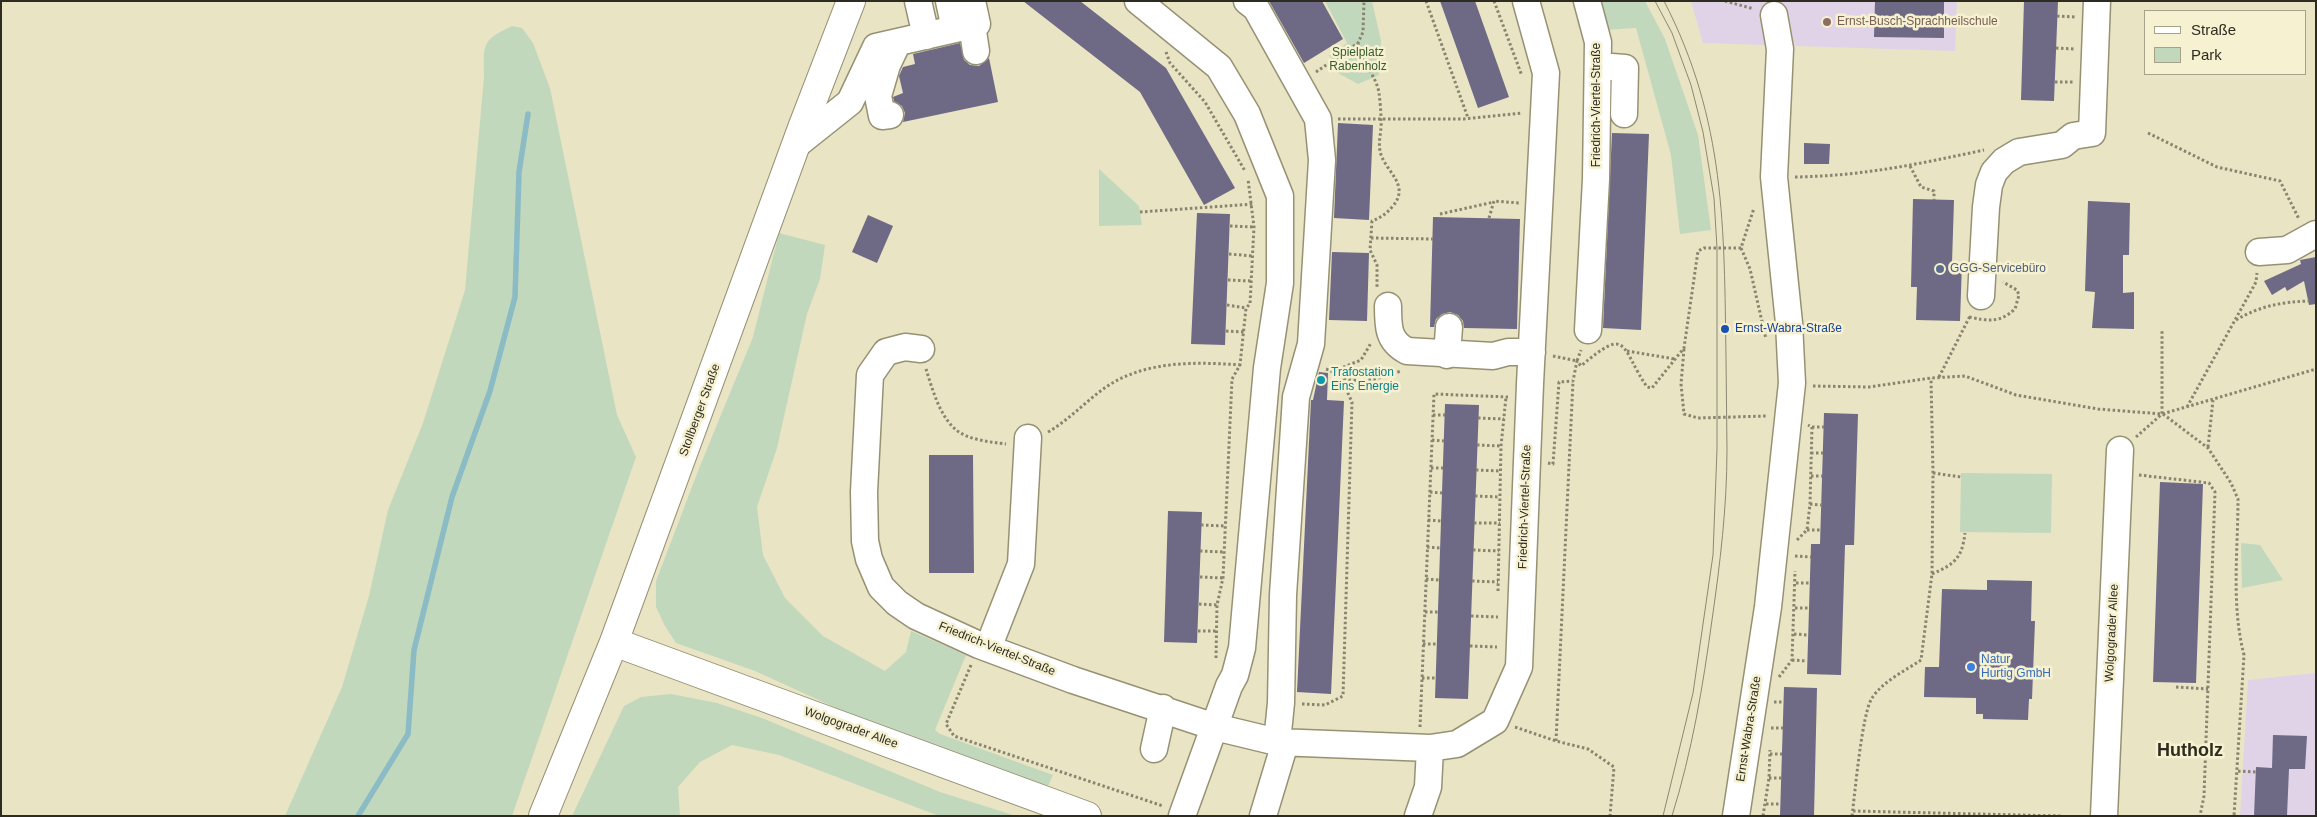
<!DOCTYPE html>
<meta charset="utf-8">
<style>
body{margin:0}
#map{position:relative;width:2317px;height:817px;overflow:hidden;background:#e9e4c4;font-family:Helvetica,sans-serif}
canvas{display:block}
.frame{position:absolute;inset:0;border:2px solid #2e2c20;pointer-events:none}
.legend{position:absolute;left:2144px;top:10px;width:162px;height:65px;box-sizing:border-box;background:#f6f1d1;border:1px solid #a6a28a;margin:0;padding:6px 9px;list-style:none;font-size:15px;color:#2e2c20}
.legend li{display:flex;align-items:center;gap:10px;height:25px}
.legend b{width:25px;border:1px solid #a6a28a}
</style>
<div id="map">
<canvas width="2317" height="817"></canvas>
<div class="frame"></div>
<ul class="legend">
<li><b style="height:6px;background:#fff"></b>Straße</li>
<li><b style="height:14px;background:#c2d8bc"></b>Park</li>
</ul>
</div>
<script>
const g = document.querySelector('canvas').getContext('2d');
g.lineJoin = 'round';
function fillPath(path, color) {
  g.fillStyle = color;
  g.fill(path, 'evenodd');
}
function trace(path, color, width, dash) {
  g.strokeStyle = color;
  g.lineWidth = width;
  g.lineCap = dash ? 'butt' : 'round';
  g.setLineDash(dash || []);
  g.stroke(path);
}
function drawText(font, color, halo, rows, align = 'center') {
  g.font = font + ' Helvetica,sans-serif';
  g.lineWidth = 5;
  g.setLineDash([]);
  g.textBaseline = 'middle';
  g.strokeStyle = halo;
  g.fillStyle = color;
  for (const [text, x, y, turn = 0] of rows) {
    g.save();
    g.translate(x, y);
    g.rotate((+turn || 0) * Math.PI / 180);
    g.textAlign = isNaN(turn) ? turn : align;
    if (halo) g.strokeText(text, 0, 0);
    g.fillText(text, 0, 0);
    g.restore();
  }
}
fillPath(new Path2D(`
 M1691,1H1957L1955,51L1703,43Z
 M2316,673V816H2240L2248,680Z`), '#e0d3e7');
fillPath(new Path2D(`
 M1325,1H1372L1381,41L1379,75L1358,84L1338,73L1329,55L1347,43Z
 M1595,1H1645L1665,39L1698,135L1711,230L1680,234L1671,155L1636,28L1605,30Z
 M512,26L522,28L533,43L550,88L617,415L636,457L512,816H285L342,687L369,596L388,510L423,423L465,290L484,77C484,45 480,41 512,26Z
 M1099,169L1139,206L1142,225L1099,226Z
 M779,233L825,245L820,279L807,314L777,448L757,507L763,555L785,598L823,636L885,671L906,652L911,631L966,655L935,730L940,734L1053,775L1046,791L856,717L755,671L676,643L665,626L656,607V581L700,466L753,337Z
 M1961,473L2052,474L2051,533L1960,532Z
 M2241,543L2260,545L2283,580L2242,588Z
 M671,694L717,703L762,718L940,792L1016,816H939L779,755L732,745L700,762L678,787L680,816H572L624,706L641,697Z`), '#c2d8bc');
trace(new Path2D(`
 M358,816L408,734L414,650L452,497L490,391L515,297L519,172L528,114`), '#8bbbc4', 5.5);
fillPath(new Path2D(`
 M1023,1H1080L1166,68L1235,188L1204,205L1140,92Z
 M1269,1H1322L1343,39L1304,63Z
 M1440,1H1475L1509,97L1478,108Z
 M1875,1H1944V38L1874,37Z
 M2024,1H2058L2054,101L2021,100Z
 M960,43L964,60L970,65L979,66L989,58L998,102L903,122L905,113L902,106L894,101L893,97L903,93L899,76L903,67L915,64L913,54Z
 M1338,123L1373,125L1369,220L1334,218Z
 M1612,133L1649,134L1641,330L1603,328Z
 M1804,143L1830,144L1829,164H1804Z
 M1913,199L1954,200L1952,263H1962L1960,321L1916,320L1917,287H1911Z
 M2088,201L2130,203L2129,255H2123V293L2134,292V329L2092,328L2095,292L2085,291Z
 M1197,213L1230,214L1225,345L1191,344Z
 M868,215L893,226L877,263L852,252Z
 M1433,217L1520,219L1517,329L1464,328L1463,321L1458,315L1450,312L1442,314L1436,319L1434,327H1430Z
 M1332,252L1369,253L1367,321L1329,320Z
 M2316,257V304L2309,305L2304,281L2287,291L2285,287L2272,295L2264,281L2301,264L2300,260Z
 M1319,372L1328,373L1327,400L1344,401L1331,694L1297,692L1311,400H1313Z
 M1445,404L1479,405L1468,699L1435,698Z
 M1824,413L1858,414L1854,545H1845L1841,675L1807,674L1811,544H1820Z
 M929,455H973L974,573H929Z
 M2160,482L2203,484L2196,683L2153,682Z
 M1168,511L1202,512L1197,643L1164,642Z
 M1987,580L2032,581L2031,621H2035L2032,699H2029L2028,720L1983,719V714H1976V698L1924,697L1925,667H1939L1942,589L1987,590Z
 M1784,687L1817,688L1814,816H1780Z
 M2273,735L2307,736L2305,769H2289L2287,816H2254L2256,767L2272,768Z`), '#6e6984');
const minor = new Path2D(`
 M918,1L926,36
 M1138,1L1219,67L1247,114L1280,196V283L1267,368L1242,648L1235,675L1229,686L1182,816
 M1247,1L1256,8L1318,119L1322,160L1311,344L1296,397L1283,595L1281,703L1277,742
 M1587,1L1598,42L1596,179L1588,330
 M972,25L976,51
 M955,29L977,24L972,1
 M1598,66L1625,68L1624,114
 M890,115L882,116L878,96L887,65L898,42
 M796,145L850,102L876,47L955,29L949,1
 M2259,252L2287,250L2316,234
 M1981,296L1986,207L1989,185L1994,172L2004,161L2019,152L2062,145L2073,136L2092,133L2097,1
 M1388,306C1388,327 1388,341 1407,351L1493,356L1508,352H1532
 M921,349L905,347L886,352L870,375L864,492L865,541L869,559L881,587L897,603L916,616L979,645L1073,680L1215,727L1277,742L1430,748L1457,744L1495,721L1519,667L1530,384L1546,73L1526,1
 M1447,355L1449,327
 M988,648L1021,564L1028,438
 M1154,749L1163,708
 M1263,816L1285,743
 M1418,816L1428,787L1430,748
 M1736,816L1768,607L1792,383L1789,323L1774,177L1780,49L1774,15
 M2104,816L2120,450`);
const major = new Path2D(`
 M614,642L1087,816
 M543,816L614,642L802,128L851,1`);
trace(minor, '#979174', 29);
trace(major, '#979174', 30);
trace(new Path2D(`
 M1426,1L1468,118
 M1494,1L1522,76
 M1725,1L1754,9
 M2057,16L2076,17
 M1358,43C1360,62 1376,74 1379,93C1380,101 1381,111 1381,120C1382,130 1378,141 1380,151C1384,171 1411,184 1393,206C1386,214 1382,217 1372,221L1370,250L1377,265V289
 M2056,48L2075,49
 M1166,52L1170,63L1205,102L1245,171
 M1316,72L1358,43L1363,32L1364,1
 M2055,82H2074
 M1338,119H1464L1522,113
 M2148,133L2217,167L2280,181L2299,219
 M1910,166L1921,187L1934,191V200
 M1795,177C1862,176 1919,164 1984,150
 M1140,212L1254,204
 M1440,214L1494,202
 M1489,218L1494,201L1519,203
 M1230,226L1254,227
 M1371,238L1433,239
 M1741,248L1750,269L1766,339
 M1229,254L1253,256
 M1228,280L1251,281
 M1227,305L1246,308
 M1969,317C1988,321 2000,323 2015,309L2019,295L2017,290L2003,282
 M2236,320C2260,306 2281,302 2309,301
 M1226,331L1244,332
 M1684,349L1681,384L1684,414L1698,418L1767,416
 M1627,351L1675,359
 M1553,356L1577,361L1581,350
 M926,369C932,388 939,414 954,428C966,440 991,442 1006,444
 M1326,369C1333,371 1337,376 1343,378C1364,384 1381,378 1401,371
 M1334,371L1361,360L1371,343
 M1939,377L1970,316
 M1813,386L1869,387L1931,378L1965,376L2016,395L2098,409L2162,414L2316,369
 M2187,407L2256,282L2257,273
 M2163,414L2208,448L2231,483L2238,499C2238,550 2231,605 2244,655L2234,816
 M1433,415H1445
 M1478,418L1504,419
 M1812,427H1824
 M1048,432C1069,420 1086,401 1106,387C1146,360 1196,362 1242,365
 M2136,437L2162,414V331
 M1432,440L1444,441
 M1477,445L1501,446
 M2208,447L2213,400
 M1811,453H1823
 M1548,463L1553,464L1559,382L1573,381L1577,361L1581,366C1629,325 1620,347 1647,387L1652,388L1684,348L1698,251L1704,248H1741L1754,208
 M1431,468H1443
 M1476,470L1501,471
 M1933,473L1961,477
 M2139,475L2209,483L2215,492L2204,796L2200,816
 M1811,476H1822
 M1430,492L1442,493
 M1475,496L1500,497
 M1810,504L1821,505
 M1428,520L1441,521
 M1474,523H1500
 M1201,525L1225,526
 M1807,530H1821
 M1797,540L1807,530L1810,504L1812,427L1808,425
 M1427,547L1440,548
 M1473,550L1499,551
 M1200,551L1224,552
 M1795,556L1811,557
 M1932,574C1955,564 1962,558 1965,533
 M1200,577L1223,578
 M1426,579L1439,580
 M1472,581L1498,582
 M1796,583H1810
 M1498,591L1501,446L1506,397
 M1199,604L1217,605
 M1795,608H1809
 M1425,612H1438
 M1471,616L1498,617
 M1198,631H1217
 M1794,634L1808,635
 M1423,644H1436
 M1470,646L1497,647
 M1216,658L1217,605L1223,578L1232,379L1240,365L1246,308L1250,304L1254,227L1248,179
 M1792,660L1807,661
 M971,665L946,724L954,736L1163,806
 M1779,677L1792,660L1795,571
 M1422,678H1435
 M2176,687L2208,689
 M1774,702H1783
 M1302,704L1325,705L1343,696L1352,402L1341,378
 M1420,727L1434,394L1508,397
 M1515,727L1556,741L1588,749L1614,767L1610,816
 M1771,728H1783
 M1556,741L1573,381
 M1770,754H1782
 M2238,771L2256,772
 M1769,778H1781
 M1766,804H1781
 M1853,811L2061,816
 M1763,816L1769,778L1770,750
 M1852,816C1855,793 1862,713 1872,698C1883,681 1905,671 1921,660L1932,574L1933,473L1931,378`), '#88846f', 3, [2.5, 2.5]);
trace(minor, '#fff', 26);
trace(major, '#fff', 28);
trace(new Path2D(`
 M1655,1L1672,33L1691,85L1703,132L1714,198L1717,248V449L1713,555L1693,693L1663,816
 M1664,1C1726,121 1724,228 1726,358C1726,389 1727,419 1727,450C1727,507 1720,564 1712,620C1703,686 1692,752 1672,816`), '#8b8872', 1);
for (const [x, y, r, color] of [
 [1827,22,5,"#8d6e63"],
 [1940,269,5,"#5c6f8a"],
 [1725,329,5,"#1a4fb4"],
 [1321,380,5,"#0f9aa8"],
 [1971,667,5,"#3f7fe0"]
]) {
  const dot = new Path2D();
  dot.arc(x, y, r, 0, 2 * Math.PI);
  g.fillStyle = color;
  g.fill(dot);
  trace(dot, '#f6f1d1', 2);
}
drawText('12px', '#785e54', '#f6f1d1', [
 ["Ernst-Busch-Sprachheilschule",1837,22]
], 'left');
drawText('12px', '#385b2e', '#f6f1d1', [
 ["Spielplatz",1358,53],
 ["Rabenholz",1358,67]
]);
drawText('12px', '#2e2c20', '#f6f1d1', [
 ["Friedrich-Viertel-Straße",1597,105,-90],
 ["Stollberger Straße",700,410,-70],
 ["Friedrich-Viertel-Straße",1525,507,-88],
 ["Wolgograder Allee",2112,633,-87],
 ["Friedrich-Viertel-Straße",997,649,22],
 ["Wolgograder Allee",851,728,20],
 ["Ernst-Wabra-Straße",1749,729,-81]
]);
drawText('12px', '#4e5e75', '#f6f1d1', [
 ["GGG-Servicebüro",1950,269]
], 'left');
drawText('12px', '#164399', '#f6f1d1', [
 ["Ernst-Wabra-Straße",1735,329]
], 'left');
drawText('12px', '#0d838f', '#f6f1d1', [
 ["Trafostation",1331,373],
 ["Eins Energie",1331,387]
], 'left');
drawText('12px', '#366cbe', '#f6f1d1', [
 ["Natur",1981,660],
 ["Hurtig GmbH",1981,674]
], 'left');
drawText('bold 18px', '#2e2c20', '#f6f1d1', [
 ["Hutholz",2190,751]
]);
</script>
